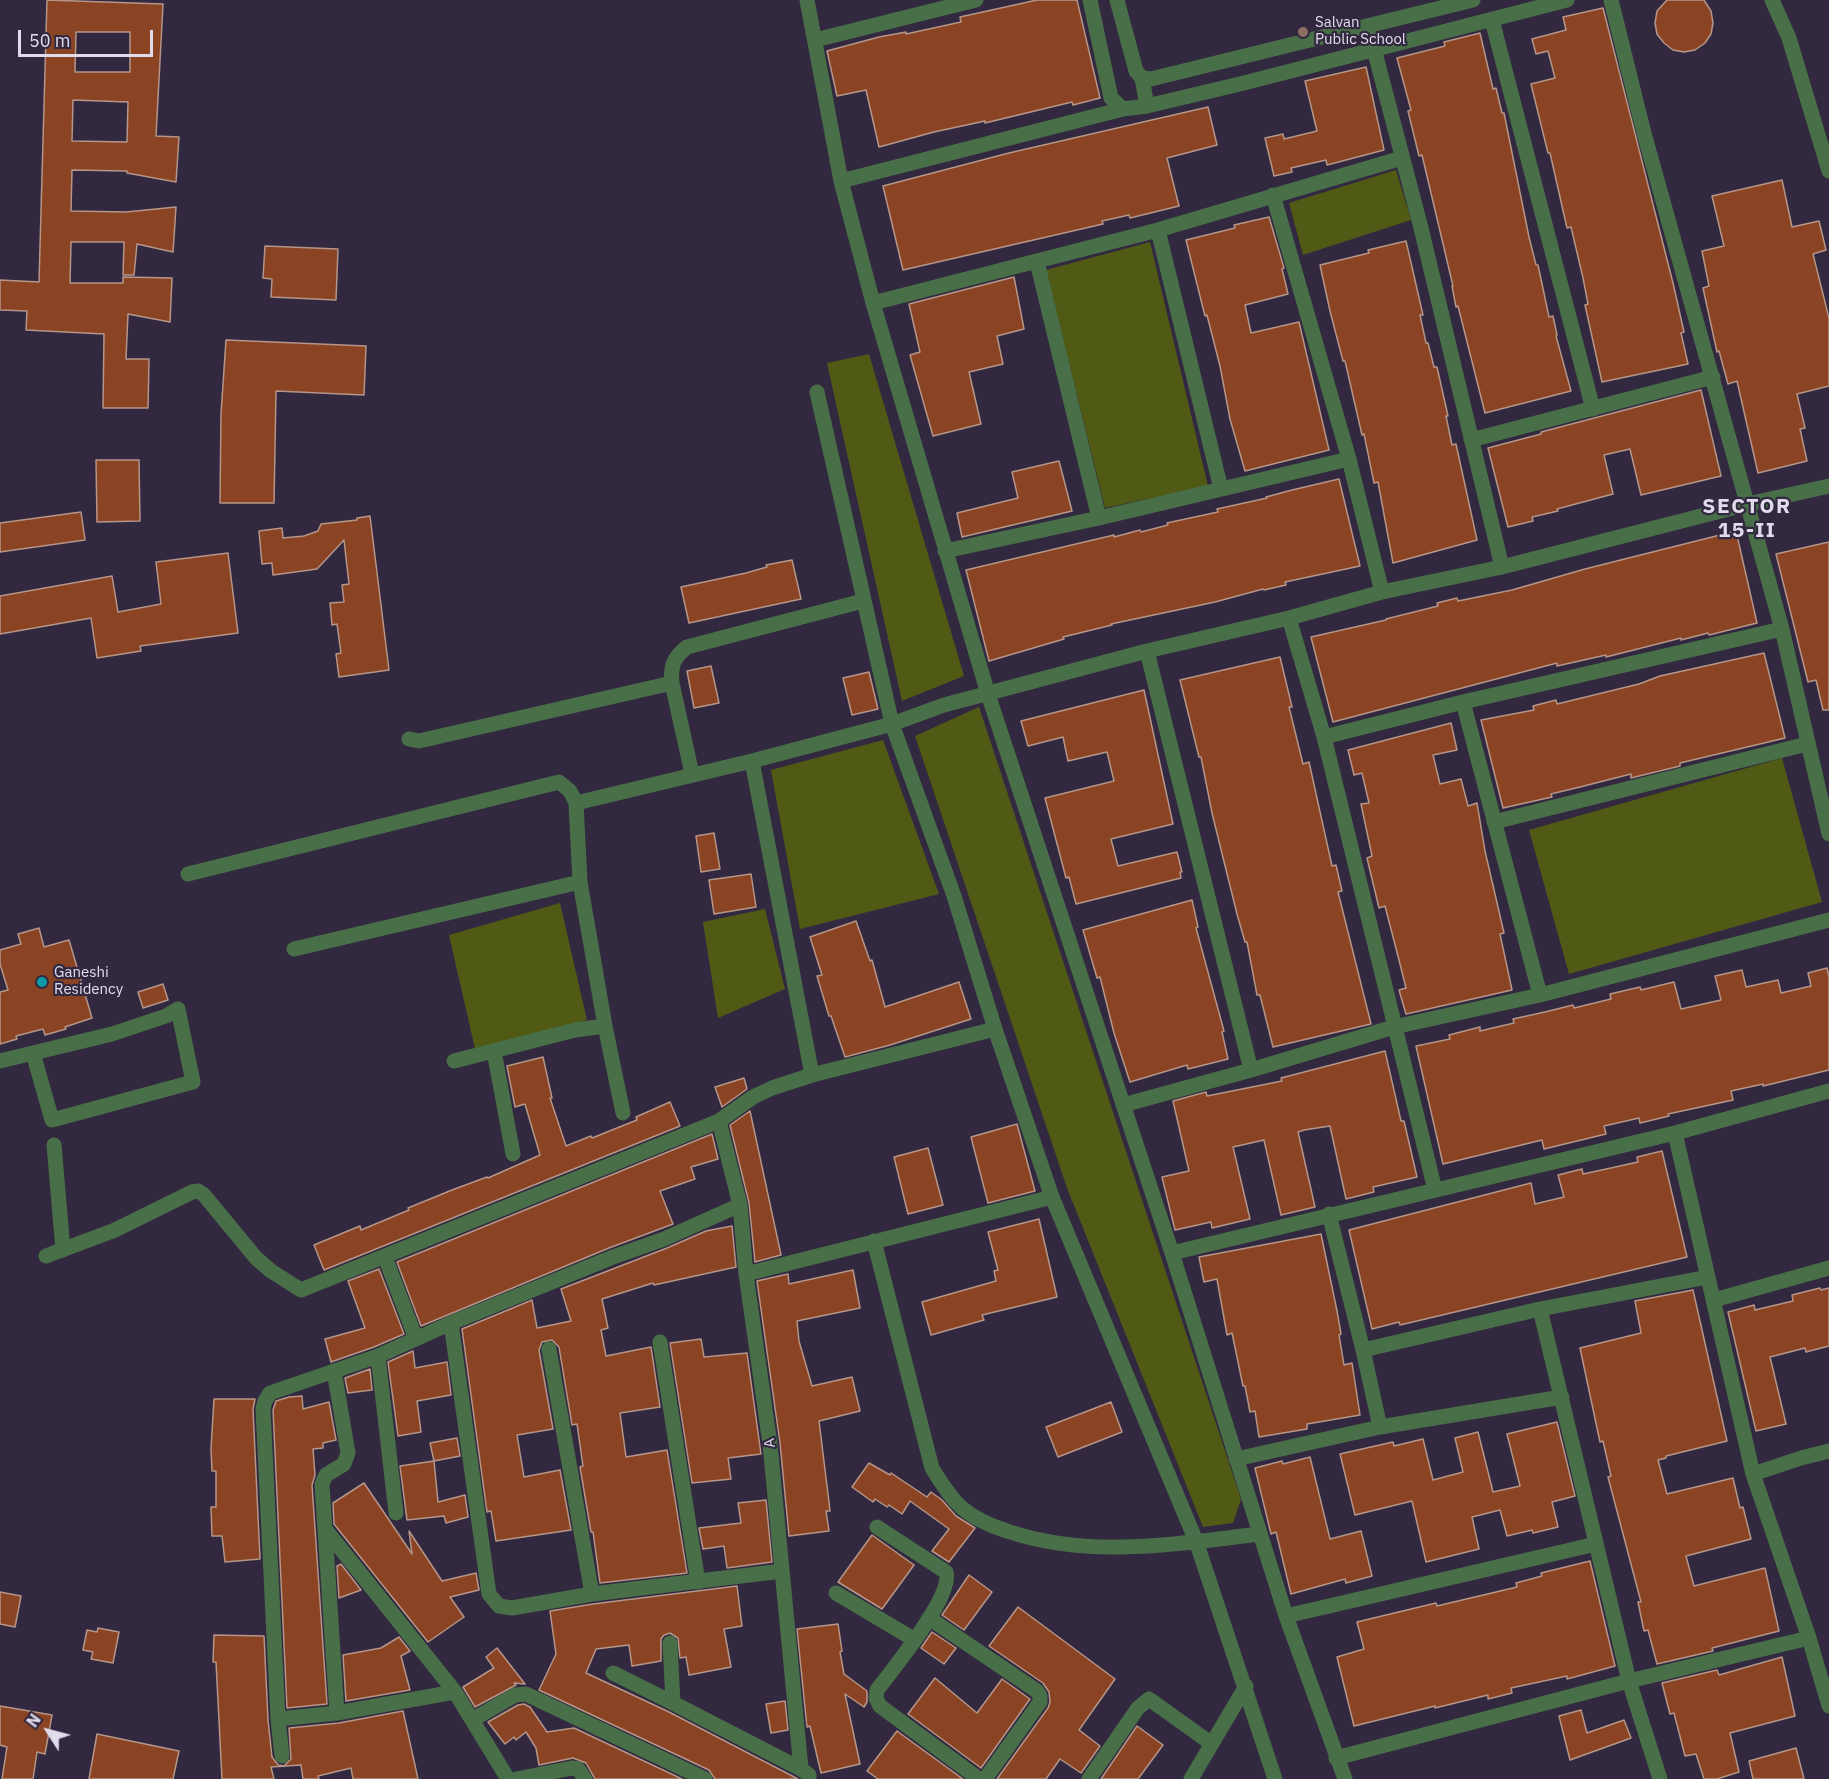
<!DOCTYPE html>
<style>
body{margin:0}
#map{position:relative;width:1829px;height:1779px;overflow:hidden;background:#322940;font-family:"IBM Plex Sans",sans-serif}
canvas{display:block}
.north{position:absolute;left:18px;top:1701px;width:60px;height:60px;-webkit-text-stroke:4px #322940;paint-order:stroke;rotate:306deg;font-size:16px;font-weight:700;line-height:24px;text-align:center;color:#e1dceb}
.north::after{content:'';display:block;margin:auto;width:21px;height:27px;background:#e1dceb;clip-path:polygon(50% 0,100% 100%,50% 72%,0 100%)}
.scale{position:absolute;left:18px;top:30px;width:135px;height:27px;box-sizing:border-box;border:3px solid #e1dceb;border-top:0;padding-left:8px;font-size:18px;line-height:21px;white-space:nowrap;color:#e1dceb;-webkit-text-stroke:4px #322940;paint-order:stroke}
</style>
<div id="map">
<canvas width="1829" height="1779"></canvas>
<div class="north">N</div>
<div class="scale">50 m</div>
</div>
<script>
const g = document.querySelector('canvas').getContext('2d');
g.lineJoin = 'round';
function fillPath(path, color) {
  g.fillStyle = color;
  g.fill(path, 'evenodd');
}
function trace(path, color, width, dash) {
  g.strokeStyle = color;
  g.lineWidth = width;
  g.lineCap = dash ? 'butt' : 'round';
  g.setLineDash(dash || []);
  g.stroke(path);
}
function drawText(font, color, halo, rows, align = 'center') {
  g.font = font + ' "IBM Plex Sans",sans-serif';
  g.lineWidth = 4.5;
  g.setLineDash([]);
  g.textBaseline = 'middle';
  g.strokeStyle = halo;
  g.fillStyle = color;
  for (const [text, x, y, turn = 0] of rows) {
    g.save();
    g.translate(x, y);
    g.rotate((+turn || 0) * Math.PI / 180);
    g.textAlign = isNaN(turn) ? turn : align;
    if (halo) g.strokeText(text, 0, 0);
    g.fillText(text, 0, 0);
    g.restore();
  }
}
fillPath(new Path2D(`
 M1396,170L1411,220L1303,255L1289,203Z
 M1150,242L1208,486L1105,508L1046,270Z
 M869,354L964,676L902,701L827,363Z
 M979,707L1241,1499L1233,1523L1203,1527L1067,1188L915,736Z
 M883,740L939,894L800,929L771,770Z
 M1782,758L1822,902L1569,974L1529,830Z
 M560,903L587,1020L476,1053L449,935Z
 M765,909L785,989L718,1018L703,922Z`), '#505a15');
const building = new Path2D(`
 M47,0L163,4L156,136L179,137L176,182L127,173V171L72,170L71,211L126,212L176,207L173,252L137,244L134,275H123L124,242H71L70,283H123V277L172,278L170,322L128,314L126,359H149L148,408H103L104,334L26,330L27,311L0,310V280L39,282ZM76,32H130V72H75ZM73,100L128,102L127,142L72,141Z
 M1037,0H1077L1100,98L1073,105L1072,102L985,123V121L934,132L879,147L866,90L837,96L827,51L879,37L906,32V34L961,22L960,17Z
 M1667,0H1704L1711,11L1713,23L1711,34L1705,43L1695,50L1684,52L1673,50L1664,43L1657,34L1655,23L1657,11Z
 M1603,8L1673,283L1684,332L1681,333L1688,364L1602,382L1585,305L1588,304L1583,278L1571,227L1567,228L1550,153H1548L1531,84L1555,78L1548,51L1536,54L1532,39L1566,30L1563,17Z
 M1480,33L1493,89L1496,88L1502,113H1504L1529,237L1536,265H1538L1549,317L1553,316L1557,335L1556,336L1571,391L1485,413L1458,306L1456,307L1452,286H1453L1422,155L1419,156L1408,111L1411,110L1397,58L1445,46L1444,42Z
 M1366,67L1384,150L1327,165L1326,160L1291,168L1292,172L1274,176L1265,138L1283,134L1284,139L1317,131L1305,81Z
 M1208,107L1217,145L1167,158L1179,206L1130,218L1129,215L1102,221L1103,224L903,270L883,186L1009,153Z
 M1782,180L1792,227L1819,221L1826,250L1813,254L1829,318V386L1797,394L1805,428L1800,429L1807,461L1758,473L1737,381L1728,384L1719,351L1717,352L1703,288L1709,286L1702,251L1724,246L1712,196Z
 M1269,217L1284,268L1282,269L1288,294L1245,305L1251,333L1299,322L1329,450L1245,471L1230,419L1220,366L1207,315L1205,316L1186,240L1235,228L1234,225Z
 M1406,241L1423,315H1420L1426,343H1428L1434,367H1437L1448,416H1446L1452,445L1456,444L1477,540L1393,563L1378,482L1374,483L1364,434L1362,435L1345,361H1343L1330,311L1320,265L1369,253L1368,250Z
 M265,246L338,249L336,300L271,297L272,279L263,278Z
 M1014,277L1024,329L997,336L1003,364L969,372L981,424L933,436L910,355L920,352L909,304Z
 M226,340L366,346L364,395L276,391L274,503H220L221,414Z
 M1701,390L1721,476L1641,495L1630,449L1604,455L1613,494L1557,509L1558,511L1532,517L1533,521L1508,527L1488,448L1541,434V432Z
 M96,460H139L140,521L97,522Z
 M1059,461L1072,511L962,537L957,513L1018,498L1012,472Z
 M1339,479L1360,566L1285,582L1286,585L1264,590L1263,589L1215,602L1111,624L1112,625L1063,637L1064,639L989,661L966,570L1114,535V537L1140,530L1141,532L1168,525L1167,523L1218,512L1217,509L1267,498L1266,497L1292,490Z
 M81,512L85,540L0,552V523Z
 M370,516L389,670L339,677L336,654L341,653L337,624L332,625L330,603L344,602L342,585L349,584L344,540L317,569L273,575L272,563L262,564L259,531L282,528L283,538L304,536L318,531L321,524L357,520V518Z
 M1736,531L1757,623L1709,635L1708,633L1681,640V638L1606,657V655L1557,666V663L1333,722L1311,637L1386,620V619L1438,606L1437,603L1457,598L1458,601L1512,590L1585,569Z
 M1829,542V710H1823L1816,680L1808,682L1776,554Z
 M228,553L238,633L140,646L141,651L97,658L91,618L0,634V596L112,576L118,612L161,604L156,562Z
 M792,560L801,599L689,623L681,587L746,573L767,567L766,565Z
 M1764,653L1785,738L1680,763V766L1631,778V774L1580,787L1551,794L1552,797L1503,808L1481,720L1534,710L1533,706L1556,700L1557,704L1639,684L1660,676Z
 M1280,657L1292,707H1289L1303,764L1309,762L1332,866L1336,865L1342,891L1338,892L1371,1024L1273,1047L1260,995H1257L1247,942H1245L1237,914L1212,813L1201,757H1199L1180,680Z
 M711,666L719,703L694,708L687,671Z
 M869,672L878,709L852,715L843,678Z
 M1144,690L1173,824L1111,839L1118,866L1177,852L1182,872H1180L1181,878L1076,904L1069,877L1066,878L1045,798L1114,781L1107,752L1068,761L1063,737L1028,746L1021,721Z
 M1451,723L1457,750L1433,755L1440,784L1461,779L1468,806L1477,803L1485,851L1504,933L1500,934L1512,990L1406,1014L1399,990L1406,988L1399,960L1385,906L1379,908L1367,858L1372,856L1361,804L1369,803L1362,773L1354,775L1348,750Z
 M714,833L720,869L701,872L696,836Z
 M751,874L756,907L714,914L709,880Z
 M1192,900L1198,927L1196,928L1224,1031L1222,1032L1228,1059L1188,1069L1187,1065L1130,1082L1114,1033L1100,977L1097,978L1083,930Z
 M856,921L870,961L872,960L885,1007L959,982L971,1019L890,1045L845,1057L831,1016H829L817,976L822,975L810,937Z
 M39,928L44,947L69,940L92,1018L65,1027L66,1029L45,1035L43,1029L16,1036L17,1039L0,1044V992L8,990L0,964V950L21,944L18,934Z
 M1827,968L1829,977V1070L1763,1086V1084L1731,1091L1733,1100L1668,1114L1669,1116L1640,1123L1639,1118L1604,1126L1606,1134L1544,1149L1542,1140L1443,1164L1416,1046L1450,1039L1449,1035L1480,1027V1031L1514,1023L1513,1019L1545,1012L1573,1005L1574,1008L1611,999L1610,994L1640,987L1641,990L1674,982L1681,1009L1721,1000L1715,976L1742,970L1746,987L1778,980L1781,993L1811,986L1808,973Z
 M163,984L168,1000L143,1008L138,992Z
 M1385,1051L1401,1121H1404L1417,1177L1373,1187L1374,1192L1346,1199L1330,1126L1304,1130L1298,1132L1315,1207L1281,1215L1264,1140L1233,1147L1250,1219L1212,1228L1211,1222L1175,1230L1162,1177L1189,1171L1173,1101L1206,1092L1207,1096L1282,1081L1281,1078Z
 M543,1057L552,1098H550L566,1146L591,1136L592,1138L637,1120L636,1117L670,1102L680,1126L324,1270L314,1245L360,1226L361,1230L409,1210L408,1208L452,1190L487,1177L488,1178L540,1155L525,1104L515,1107L507,1066Z
 M744,1078L747,1089L722,1107L715,1087Z
 M750,1111L781,1255L755,1262L749,1203L730,1125Z
 M1017,1124L1035,1191L988,1203L971,1137Z
 M712,1134L718,1159L691,1167L695,1179L660,1191L673,1224L609,1248L421,1326L397,1262Z
 M928,1148L943,1205L908,1214L894,1157Z
 M1662,1151L1687,1257L1400,1325L1399,1322L1372,1329L1349,1230L1531,1183L1535,1204L1564,1197L1558,1175L1582,1169L1583,1174L1611,1168L1638,1162L1637,1157Z
 M1039,1219L1057,1297L982,1315L984,1320L931,1335L922,1302L996,1281L994,1271L998,1270L988,1232Z
 M732,1226L736,1267L654,1285L653,1283L602,1299L608,1328L601,1330L606,1356L651,1347L660,1407L620,1413L626,1457L667,1450L687,1573L600,1583L593,1532H591L580,1467L583,1466L577,1424L572,1425L559,1347L552,1340L542,1342L539,1350L553,1429L517,1435L524,1477L560,1470L571,1530L496,1541L491,1511L487,1512L462,1329L532,1300L537,1328L571,1321L561,1289L667,1248L706,1231Z
 M1321,1234L1337,1311L1341,1334L1339,1335L1344,1365L1352,1363L1360,1415L1307,1424V1429L1259,1437L1255,1411L1250,1412L1245,1386H1243L1232,1333L1227,1335L1217,1279L1204,1282L1199,1257Z
 M379,1269L404,1334L374,1347L331,1362L325,1339L365,1328L348,1281Z
 M853,1270L860,1308L797,1321L799,1341L812,1386L852,1377L860,1411L819,1421L828,1494L830,1511H826L829,1531L789,1536L780,1443L757,1281L788,1274L789,1284Z
 M1820,1288L1821,1290L1829,1288V1346L1806,1352L1805,1348L1770,1357L1786,1424L1756,1431L1728,1312L1754,1305L1755,1310L1793,1301L1792,1295Z
 M1693,1290L1727,1441L1666,1456V1458L1658,1460L1667,1494L1733,1478L1740,1508L1743,1507L1751,1539L1686,1556L1694,1586L1765,1568L1779,1631L1712,1648L1713,1651L1657,1664L1648,1630L1644,1631L1638,1602H1641L1608,1477L1611,1476L1603,1441L1600,1442L1580,1348L1641,1333L1635,1301Z
 M701,1339L704,1357L747,1353L761,1454L728,1458L731,1479L692,1483L670,1343Z
 M413,1351L415,1368L447,1362L451,1395L417,1401L421,1432L398,1436L388,1362Z
 M370,1369L372,1390L348,1393L345,1378Z
 M302,1396L303,1409L329,1402L336,1440L323,1443V1448L313,1449L315,1475L312,1485L327,1704L287,1708L273,1410L276,1401L289,1397Z
 M214,1399H255L253,1409L260,1559L225,1562L222,1536H212L211,1507H216V1471H212L211,1449Z
 M1111,1402L1122,1432L1058,1457L1046,1427Z
 M1557,1422L1575,1496L1552,1502L1558,1527L1533,1533L1532,1530L1507,1536L1500,1510L1472,1517L1479,1549L1426,1562L1412,1501L1355,1515L1340,1454L1393,1442L1394,1446L1423,1439L1433,1480L1463,1472L1455,1438L1478,1432L1493,1492L1520,1486L1507,1434Z
 M457,1438L460,1456L434,1461L438,1502L465,1495L468,1517L446,1523L444,1516L407,1520L400,1466L434,1461L430,1443Z
 M1310,1457L1330,1539L1361,1531L1372,1576L1346,1583L1345,1579L1291,1594L1276,1532L1271,1534L1255,1468L1282,1461L1283,1464Z
 M869,1463L890,1475L891,1473L927,1497L931,1492L942,1500L956,1516L975,1528L949,1562L932,1551L949,1529L910,1501L902,1514L889,1505L887,1507L875,1499L873,1502L852,1487Z
 M364,1483L412,1554L409,1531L442,1581L476,1573L479,1590L450,1597L464,1617L428,1642L334,1524L333,1503Z
 M766,1500L772,1562L727,1568L724,1546L703,1549L699,1528L741,1523L738,1503Z
 M872,1535L914,1565L882,1609L838,1582Z
 M1590,1561L1615,1666L1567,1679V1676L1511,1688L1512,1693L1488,1699V1695L1435,1708V1706L1354,1726L1337,1657L1364,1649L1357,1622L1436,1603L1437,1606L1517,1587L1516,1583L1542,1576L1541,1573Z
 M341,1564L361,1590L339,1598L337,1566Z
 M969,1575L992,1592L964,1630L942,1615Z
 M737,1586L742,1626L724,1629L731,1667L689,1675L686,1657L680,1658L678,1638L670,1633L664,1635L661,1639V1661L632,1666L629,1645L596,1649L586,1673L669,1712L798,1779H715L709,1770L539,1690L556,1654L550,1611L593,1604Z
 M0,1592L21,1596L15,1627L0,1624Z
 M1018,1607L1115,1679L1079,1730L1100,1746L1081,1773L1060,1759L1046,1779H997L1048,1708L1050,1702L1049,1692L1043,1683L989,1646Z
 M838,1624L842,1651L840,1652L844,1674L867,1691V1702L864,1707L845,1694L860,1764L821,1773L810,1726L807,1727L797,1629Z
 M98,1628L119,1632L113,1663L91,1659L93,1652L83,1650L87,1630L97,1632Z
 M932,1632L956,1648L944,1664L921,1648Z
 M214,1635L264,1636L268,1720L272,1757L278,1765L284,1766L291,1759L289,1728L339,1723L403,1711L418,1779H353L351,1768L318,1776L319,1779H303L301,1765L271,1767L274,1779H222L216,1662H213Z
 M399,1637L410,1651L401,1656L410,1690L346,1701L343,1655L381,1648Z
 M497,1648L525,1684L514,1683L516,1685L475,1707L463,1687L494,1668L486,1657Z
 M1782,1657L1795,1716L1730,1733L1739,1772L1717,1779H1704L1696,1754L1685,1756L1674,1713L1670,1714L1662,1683L1717,1670L1719,1675Z
 M935,1678L977,1713L1002,1679L1030,1699L981,1768L908,1714Z
 M785,1701L788,1730L771,1733L766,1704Z
 M524,1704L530,1707L547,1732L574,1728L682,1779H595L586,1763L573,1758L539,1765L536,1748L526,1732L516,1740L514,1737L505,1744L488,1722L518,1705Z
 M0,1706L52,1715L45,1754L37,1752L33,1779H2L7,1747L0,1745Z
 M1581,1710L1587,1733L1624,1720L1631,1738L1570,1760L1559,1716Z
 M1137,1726L1163,1745L1138,1779H1101Z
 M897,1731L963,1779H878L867,1771Z
 M97,1734L179,1751L173,1779H89Z
 M1796,1748L1804,1779H1753L1749,1761Z`);
fillPath(building, '#8a4323');
trace(building, '#b69689', 1.5);
trace(new Path2D(`
 M807,0L841,181L873,303L988,694L1172,1253L1286,1616L1345,1779
 M1090,0L1111,98L1123,109
 M1117,0L1136,71L1142,78L1147,106
 M1611,0L1644,133L1782,629L1829,834
 M1492,20L1593,409
 M1368,26L1421,228L1502,567
 M815,40L976,0
 M1142,78L1151,79L1473,0
 M841,181L1123,109L1147,106L1244,83L1567,0
 M1273,195L1349,459L1382,592
 M1158,230L1221,489
 M1037,262L1099,518
 M873,303L1158,230L1402,158
 M817,392L892,724L954,896L995,1029L1052,1197L1196,1541L1275,1779
 M1471,440L1713,377
 M945,551L1099,518L1349,459
 M1289,618L1324,737L1435,1190
 M1147,651L1251,1070
 M1463,702L1540,995
 M1324,737L1463,702L1782,629
 M409,739L419,741L672,683
 M752,761L812,1075
 M692,774L672,683C670,666 674,657 687,647L863,601
 M576,803L752,761L892,724L944,705L1147,651L1289,618L1382,592L1502,567L1748,504L1829,486
 M1494,822L1807,744
 M188,874L559,782L570,791L576,803L580,882L605,1026L623,1113
 M294,949L580,882
 M494,1051L513,1154
 M0,1061L112,1034L166,1016L178,1009L193,1082L52,1120L33,1053
 M454,1061L575,1030L605,1026
 M1123,1105L1251,1070L1394,1027L1540,995L1829,920
 M719,1121L740,1205L746,1274L770,1444L801,1769
 M1675,1133L1753,1474
 M54,1145L63,1250
 M1329,1214L1363,1350L1380,1427
 M874,1241L932,1468C941,1483 950,1497 962,1508C975,1519 991,1526 1007,1531C1089,1559 1176,1544 1260,1534
 M1172,1253L1675,1133L1829,1091
 M46,1256L115,1230L192,1192L198,1191L204,1195L256,1258L271,1271L301,1290L719,1121L753,1097L772,1088L812,1075L995,1029
 M385,1257L416,1339
 M746,1274L1052,1197
 M1714,1300L1829,1268
 M1540,1309L1629,1681L1660,1779
 M451,1323L489,1594L499,1606L512,1608L592,1594L782,1571
 M660,1342L698,1582
 M549,1349L592,1594
 M1363,1350L1540,1309L1708,1277
 M378,1356L396,1513
 M334,1371L348,1453L344,1464L326,1475L322,1484L337,1713
 M1236,1459L1380,1427L1562,1397
 M877,1527L946,1572C954,1595 893,1669 877,1690L876,1698L880,1706L979,1779
 M325,1529L455,1692L508,1779
 M836,1593L915,1640
 M1286,1616L1596,1544
 M929,1618L1037,1691L1040,1696V1702L985,1779
 M670,1643L673,1703L801,1769L809,1775V1779
 M613,1673L673,1703
 M278,1719L337,1713L455,1692
 M472,1720L515,1695L526,1694L705,1779
 M282,1756L278,1719L263,1409L265,1401L270,1393L378,1356L451,1323L613,1257L664,1239L740,1205
 M1336,1758L1629,1681L1809,1638
 M516,1779L572,1768L578,1769L585,1779
 M1089,1779L1138,1708L1149,1699L1212,1744
 M1191,1779L1246,1686`), '#486f47', 15);
trace(new Path2D(`
 M1772,0L1789,38L1829,171
 M1829,1451L1801,1458L1753,1474L1809,1638L1829,1706`), '#486f47', 15);
for (const [x, y, r, color] of [
 [1303,32,6,"#8d6e63"],
 [42,982,6,"#0f9aa8"]
]) {
  const dot = new Path2D();
  dot.arc(x, y, r, 0, 2 * Math.PI);
  g.fillStyle = color;
  g.fill(dot);
  trace(dot, '#322940', 2);
}
drawText('15px', '#e1dceb', '#322940', [
 ["Salvan",1315,23],
 ["Public School",1315,40],
 ["Ganeshi",54,973],
 ["Residency",54,990]
], 'left');
drawText('15px', '#e1dceb', '#322940', [
 ["A",770,1443,-97]
]);
g.letterSpacing = '1.5px';
drawText('bold 21px', '#e1dceb', '#322940', [
 ["SECTOR",1747,507],
 ["15-II",1747,531]
]);
g.letterSpacing = '0px';
</script>
